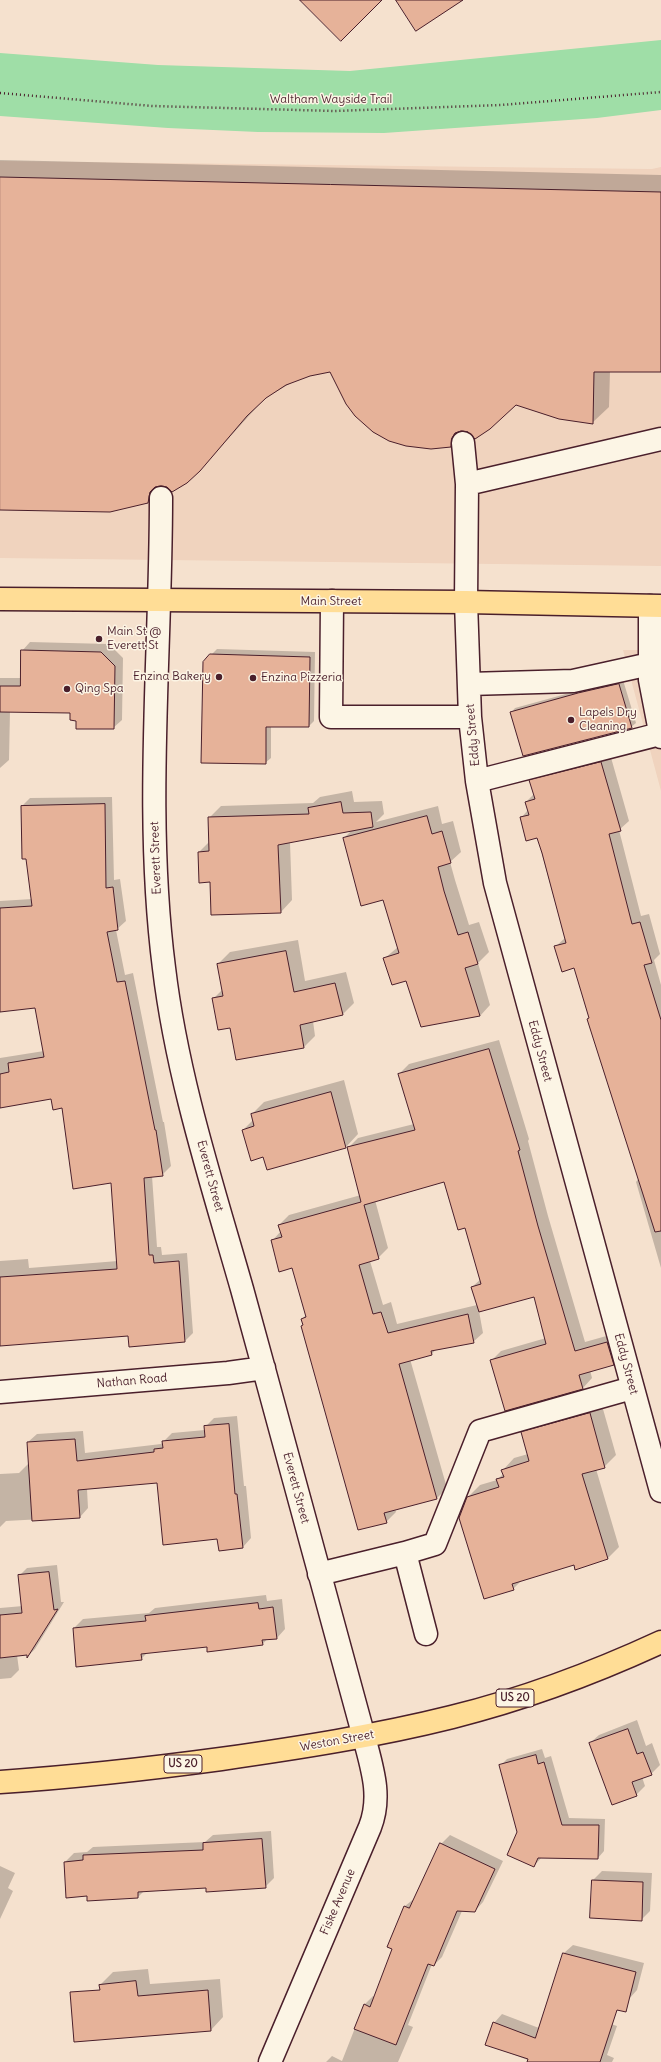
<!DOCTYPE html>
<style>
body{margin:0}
canvas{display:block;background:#f5e1ce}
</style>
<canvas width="661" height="2062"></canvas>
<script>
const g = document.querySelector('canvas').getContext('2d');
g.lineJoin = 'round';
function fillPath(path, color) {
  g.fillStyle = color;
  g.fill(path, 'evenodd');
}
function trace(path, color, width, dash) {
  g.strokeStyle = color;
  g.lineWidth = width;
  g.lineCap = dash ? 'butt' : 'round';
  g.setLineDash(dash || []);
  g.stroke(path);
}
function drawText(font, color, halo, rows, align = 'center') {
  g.font = font + ' Delius,sans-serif';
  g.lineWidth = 3;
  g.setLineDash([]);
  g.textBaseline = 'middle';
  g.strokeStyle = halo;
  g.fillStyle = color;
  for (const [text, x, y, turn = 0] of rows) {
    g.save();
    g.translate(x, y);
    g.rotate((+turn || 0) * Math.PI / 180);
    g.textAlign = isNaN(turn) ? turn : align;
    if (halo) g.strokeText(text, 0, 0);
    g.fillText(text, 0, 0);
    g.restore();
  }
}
fillPath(new Path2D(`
 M0,161L652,169L661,167V566L0,558Z
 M623,650H661V791L650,750Z`), '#f0d3be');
fillPath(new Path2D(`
 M661,40V110L597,118L384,133L258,132L168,128L0,116V53L158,65L350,71Z`), '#9fdea7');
fillPath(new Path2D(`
 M0,160L661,175V366L610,371L609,407L592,423L515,404L466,430L450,446L423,448L390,440L331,371L298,379L265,398L200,470L168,487L165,486L148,502L0,509Z
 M30,642L109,644L123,658L122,720L113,728L77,720L71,712L10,711L9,760L0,768V678H22V651Z
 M217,649L315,652L314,721L309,726H271V758L265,763L204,662Z
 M623,680L636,723L631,727L511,713L515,708L584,689Z
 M610,754L629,821L619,830L641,916L649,914L660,954L654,960L661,985V1268L636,1182L639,1178L575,967L555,947L565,938L537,836L521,818L528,810L526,802L534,794L531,781L539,772Z
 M352,791L354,802L382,801L384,814L376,822L438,806L442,824L453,821L461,852L450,862L455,880L469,925L479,922L489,952L478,963L490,1005L480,1016L407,980L385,958L398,947L383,899L344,838L353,829L290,842L292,900L281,912L211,881L199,852L210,841L209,818L221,806L313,803L320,797Z
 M112,797L114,880L120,879L126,921L116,930L125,975L133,973L163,1122H164L171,1166L162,1175L152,1176L157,1247H161L162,1255L187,1253L193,1333L185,1341L129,1335L0,1345V1261L28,1259L29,1268L118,1261L112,1182L63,1107L52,1098L0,1107V1058L44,1051L36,1007L0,1011V901L32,899L22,806L30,798Z
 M298,940L305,981L346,972L354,1003L342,1015L313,1021L315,1036L304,1047L237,1059L231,1027L213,999L223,989L218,964L230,952Z
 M499,1040L529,1139L528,1141L548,1216L585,1342L617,1333L623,1354L613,1364L590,1370L592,1378L583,1388L491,1361L501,1351L546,1338L534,1296L479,1311L483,1333L473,1342L436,1349L432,1354L410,1359L447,1488L437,1498L395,1509L396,1512L386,1522L304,1324L302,1319L306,1315L293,1267L272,1241L281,1231L279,1225L289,1215L361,1195L348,1148L358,1138L414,1124L399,1074L409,1064ZM445,1181L466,1227L481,1279L472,1287L477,1305L397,1324L391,1302L383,1305L370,1261L378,1258L388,1248L375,1200Z
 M344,1080L358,1134L346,1147L267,1169L264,1156L243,1130L253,1120L252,1114L264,1102Z
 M601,1402L616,1455L604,1467L596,1469L619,1547L608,1558L574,1563L523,1579L513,1589L468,1497L480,1485L497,1480L504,1473L503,1470L514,1458L528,1454L523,1433L534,1421Z
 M237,1416L244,1486H246L251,1538L243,1547L218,1538L158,1482L87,1489L88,1508L80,1517L6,1521L0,1527V1474L19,1473L29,1463L28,1442L37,1434L83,1431L85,1453L161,1444L172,1433L205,1430V1427L214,1418Z
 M57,1565L61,1602H64L35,1649L28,1656L27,1654L17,1655L19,1670L11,1678L0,1679V1608L23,1606L19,1576L27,1568Z
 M266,1595L267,1601L282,1599L285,1629L277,1638H268L262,1645L208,1646L148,1652L141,1659L74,1628L83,1619L149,1613L155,1608Z
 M637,1720L646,1746L652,1743L660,1765L651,1774L642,1777L645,1786L636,1795L590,1743L599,1735ZM631,1777L636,1792H634Z
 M542,1749L545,1758L551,1756L569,1818L605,1819L604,1851L598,1858L542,1857L534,1866L519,1833L500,1766L507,1759Z
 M271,1831L274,1878L265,1887H207L144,1891L138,1897L88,1895L65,1862L74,1853L87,1852L93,1847L205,1842L213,1835Z
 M450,1835L503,1861L483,1902L475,1911H462L442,1957L434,1965L432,1964L408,2025L413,2027L398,2062H326L332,2056L342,2061L364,2005L373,1996L375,1997L393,1948L405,1906L415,1898L441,1844Z
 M0,1866L15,1873L8,1888L13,1891L0,1919Z
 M602,1871L652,1873L650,1911L641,1920L593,1880Z
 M573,1945L644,1963L637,1990L629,1999L564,1953Z
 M148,1969L150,1984L220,1979L223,2017L211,2030L80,2040L101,1992L100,1985L113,1972Z
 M553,2005L617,2026L607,2055L614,2058L612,2062H533L486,2044L494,2023L502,2014L539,2028Z`), '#0003');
const building = new Path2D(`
 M300,0H382L341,41Z
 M396,0H463L416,31Z
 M0,177L661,192V372H594L593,424L559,419L516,405L490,429L475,439L468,432L461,431L455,433L452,438L451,447L431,449L406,446L389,441L373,432L355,416L346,404L330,372L310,376L286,385L266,398L247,416L200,471L187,483L172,492L167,487L161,486L155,487L150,492L148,503L110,512L0,510Z
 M21,650L101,652L115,666L114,729H76V721L70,720V713L0,712V686H20Z
 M210,654L310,657L309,727H266V764L201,763L203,662Z
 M619,684L632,728L523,756L510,712L578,693Z
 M601,762L621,831L609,834L632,924L640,922L652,963L644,965L661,1020V1231L655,1232L587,1019L589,1018L574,968L562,972L554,946L566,943L542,853L537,838L526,841L520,817L529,815L525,802L535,799L529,780Z
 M341,802L343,813L371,812L373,827L278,845L281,913L211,915L210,882L199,883L198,852L209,851L208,817L309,814L308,808Z
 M105,804L106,888L113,887L118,930L107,932L117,982L125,981L155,1130H156L163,1176L144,1178L149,1255H153L154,1263L179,1261L185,1342L129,1347L128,1336L0,1346V1277L117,1269L111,1183L73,1189L62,1108L53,1110L51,1099L0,1108V1074L9,1072L8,1063L44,1057L35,1008L0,1012V908L32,906L26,859H22L21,806Z
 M427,816L432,834L442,831L451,863L438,867L444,891L458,935L468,932L478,964L465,968L480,1016L421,1027L406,981L392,985L383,958L399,953L383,900L361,906L343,838Z
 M286,951L294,992L335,983L343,1015L300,1025L304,1048L236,1060L230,1028L218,1030L212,998L223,996L217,964Z
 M489,1049L520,1150L518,1151L538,1226L575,1351L607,1342L614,1365L579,1375L583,1389L505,1411L490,1360L546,1344L534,1297L479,1312L471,1287L481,1284L465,1228L458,1230L444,1182L364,1205L379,1259L359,1265L373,1314L381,1312L388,1333L468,1314L474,1343L431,1351L432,1355L399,1364L437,1499L384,1513L387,1523L358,1530L301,1326L303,1325L301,1319L306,1317L292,1268L279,1272L271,1240L282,1237L278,1225L361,1202L347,1147L415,1130L398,1074Z
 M331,1092L346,1148L267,1170L263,1157L251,1161L242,1130L254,1126L251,1114Z
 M590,1413L605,1468L582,1474L608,1559L575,1570L574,1565L512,1584L514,1590L484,1599L459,1518L467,1497L499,1487L496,1479L504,1477L501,1470L529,1461L521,1432Z
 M229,1424L235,1494H237L243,1548L219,1551L217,1539L163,1545L157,1483L78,1490L80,1518L32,1521L27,1442L75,1439L77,1461L154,1452V1449L163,1448L162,1441L205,1437L204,1426Z
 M49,1572L54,1610L58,1609L27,1658V1655L0,1658V1615L22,1613L18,1575Z
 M258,1603L259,1609L273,1607L277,1639L262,1640L263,1645L207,1652V1647L141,1654L142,1660L76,1667L73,1628L146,1621L145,1616Z
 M628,1729L637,1754L643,1752L652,1775L632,1782L637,1796L612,1805L589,1743Z
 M536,1755L538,1764L544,1762L562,1825H599L598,1859L538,1858L534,1867L507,1855L517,1832L499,1765Z
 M262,1839L266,1888L206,1892V1888L138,1892V1898L87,1901V1896L66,1898L64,1862L83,1860V1855L203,1850V1843Z
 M440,1843L495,1869L475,1912L457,1911L434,1966L428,1964L396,2045L354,2029L364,2004L370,2007L392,1949L387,1947L404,1906L409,1908Z
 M592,1880L643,1882L642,1921L590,1918Z
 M563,1953L636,1972L626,2012L617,2010L600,2062H527L528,2059L485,2045L493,2022L535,2038Z
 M136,1981L138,1996L208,1990L211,2031L74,2042L70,1992L100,1990L99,1985Z`);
fillPath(building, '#e6b299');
trace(building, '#4a1f2b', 1);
const minor = new Path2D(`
 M463,443L467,484L466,602L470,717L477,781L495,883L661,1491
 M467,484L661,439
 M161,498C161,654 144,812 164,968C177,1077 212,1184 242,1289C283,1438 323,1587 364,1737C372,1768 382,1796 370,1827L270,2062
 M332,601L331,717H470
 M650,606V680L661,737
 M469,684L573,681L650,664
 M477,781L660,734
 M0,1392L228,1373L264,1368
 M405,1553L435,1544L480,1431L632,1388
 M319,1574L405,1553L426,1634`);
const major = new Path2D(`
 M0,599L466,602L661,606
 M0,1782C74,1777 147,1769 221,1759C298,1748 376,1736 452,1717C524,1699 594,1673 661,1642`);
trace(minor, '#4a1f2b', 25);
trace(major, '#4a1f2b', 25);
trace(new Path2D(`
 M0,93L152,106L335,111L501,105L661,92`), '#4a1f2b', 2.5, [1, 3]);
trace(minor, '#fcf5e5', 22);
trace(major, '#ffdd96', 22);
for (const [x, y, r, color] of [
 [99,639,4,"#4a1f2b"],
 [219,677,4,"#4a1f2b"],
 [253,678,4,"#4a1f2b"],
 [67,689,4,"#4a1f2b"],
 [571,720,4,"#4a1f2b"]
]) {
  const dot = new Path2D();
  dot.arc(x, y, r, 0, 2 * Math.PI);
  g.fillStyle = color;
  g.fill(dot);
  trace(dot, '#fcf5e5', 1.5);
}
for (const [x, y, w] of [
 [515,1698,38],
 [183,1764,38]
]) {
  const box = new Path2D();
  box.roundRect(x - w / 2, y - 9, w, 18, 3);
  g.fillStyle = '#fcf5e5';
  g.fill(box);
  trace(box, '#4a1f2b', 1);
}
drawText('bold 11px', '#4a1f2b', null, [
 ["US 20",515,1698],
 ["US 20",183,1764]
]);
drawText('12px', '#4a1f2b', '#fcf5e5', [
 ["Waltham Wayside Trail",331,100],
 ["Main Street",331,602],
 ["Eddy Street",473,735,-95],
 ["Everett Street",156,858,-92],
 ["Eddy Street",540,1051,75],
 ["Everett Street",210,1176,75],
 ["Eddy Street",626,1364,75],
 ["Nathan Road",132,1381,-5],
 ["Everett Street",296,1488,75],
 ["Weston Street",337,1741,-10],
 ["Fiske Avenue",338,1902,-67]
]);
drawText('12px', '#4a1f2b', '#fcf5e5', [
 ["Main St @",107,632],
 ["Everett St",107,646],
 ["Enzina Bakery",211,677,"right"],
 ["Enzina Pizzeria",261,678],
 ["Qing Spa",75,689],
 ["Lapels Dry",579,713],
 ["Cleaning",579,727]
], 'left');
</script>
